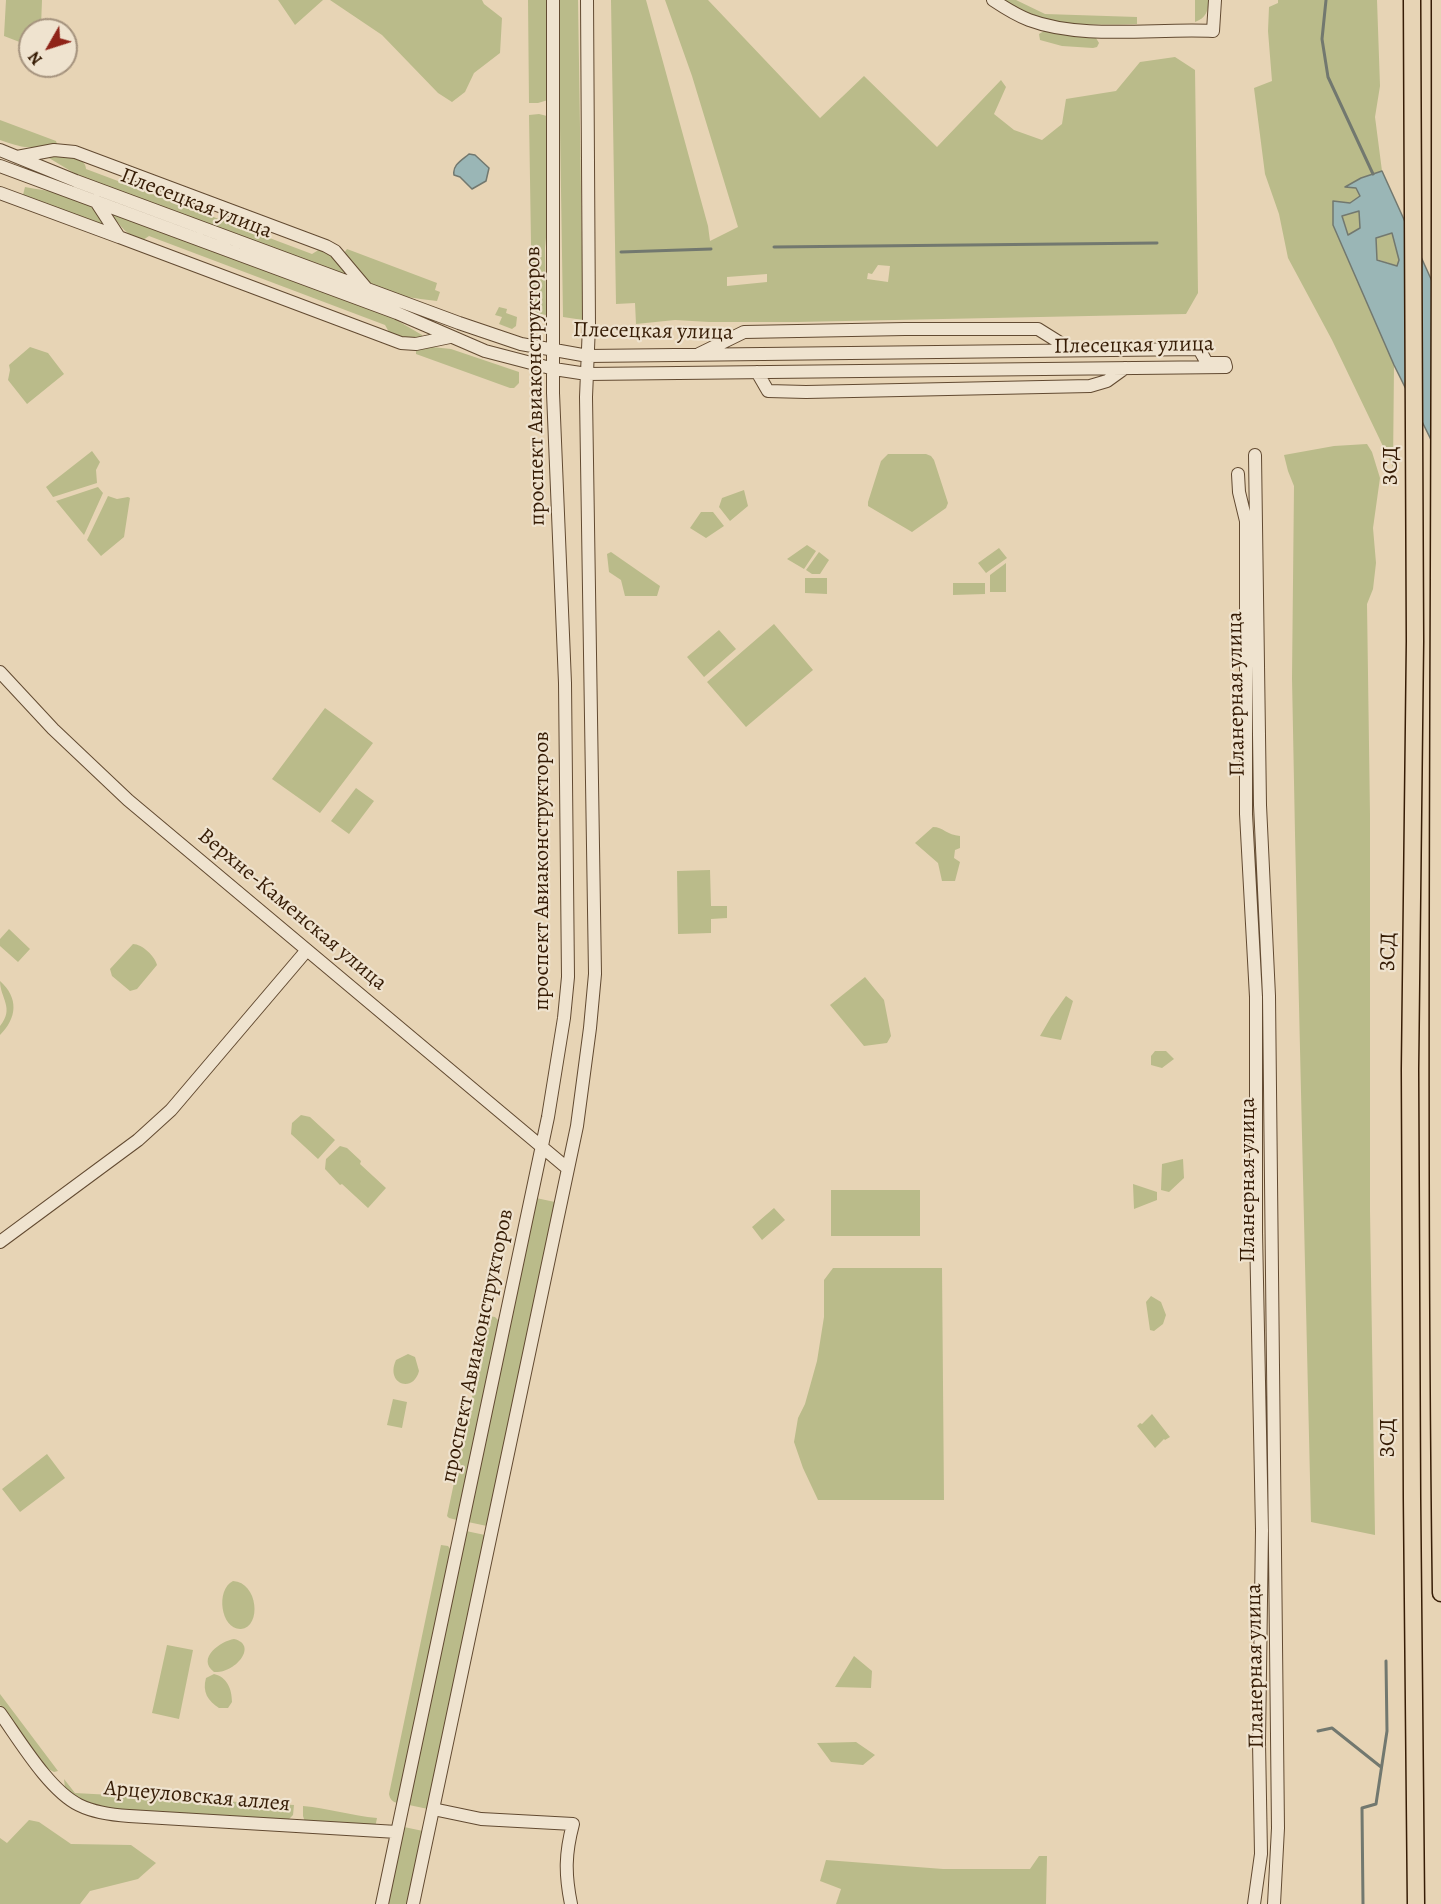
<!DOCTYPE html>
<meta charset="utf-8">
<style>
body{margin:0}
#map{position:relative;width:1441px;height:1904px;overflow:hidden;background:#e7d4b5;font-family:Alegreya,serif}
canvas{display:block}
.north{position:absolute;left:18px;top:18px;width:60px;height:60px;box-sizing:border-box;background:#efe3cf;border:2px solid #a5937e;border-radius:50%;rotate:231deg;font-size:16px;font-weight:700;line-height:24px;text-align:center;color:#361c05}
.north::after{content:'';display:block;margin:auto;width:21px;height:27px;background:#8f2418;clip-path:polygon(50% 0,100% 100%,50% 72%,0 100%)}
</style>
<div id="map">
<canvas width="1441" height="1904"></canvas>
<div class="north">N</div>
</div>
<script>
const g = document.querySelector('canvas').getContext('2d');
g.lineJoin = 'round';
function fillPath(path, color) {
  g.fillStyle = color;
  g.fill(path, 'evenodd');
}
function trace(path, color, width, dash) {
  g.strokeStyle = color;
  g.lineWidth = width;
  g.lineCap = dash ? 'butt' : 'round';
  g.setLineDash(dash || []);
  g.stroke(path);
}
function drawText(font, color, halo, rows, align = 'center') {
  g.font = font + ' Alegreya,serif';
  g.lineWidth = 4.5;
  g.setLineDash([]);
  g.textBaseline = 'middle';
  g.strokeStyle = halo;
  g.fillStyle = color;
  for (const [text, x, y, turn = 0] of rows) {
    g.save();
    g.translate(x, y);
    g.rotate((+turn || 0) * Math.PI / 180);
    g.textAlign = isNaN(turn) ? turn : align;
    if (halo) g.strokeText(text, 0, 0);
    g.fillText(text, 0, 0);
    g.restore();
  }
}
fillPath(new Path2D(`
 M6,0H42L41,27L63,28V30H30V46L4,36Z
 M278,0H323L295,25Z
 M330,0H482L484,4L502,18L500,53L474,73L465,92L452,102L438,93L382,35Z
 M528,0H546L548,100L538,103H529Z
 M558,0H578L583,320L563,317Z
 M611,0H646L708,226L710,241L738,227L692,76L665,0H708L820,118L864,76L937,147L1001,80L1006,87L994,114L1014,130L1042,140L1062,124L1066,99L1116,91L1140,62L1175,57L1195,70L1198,293L1186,314L797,322H709L675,320L636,324L635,303L616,304ZM878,265L890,266L888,282L867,279L868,273L872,274ZM767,274V282L727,286V277Z
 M1004,0H1016L1045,14L1137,17V24C1088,25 1047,28 1004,0Z
 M1195,0H1209C1208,11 1206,18 1195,22Z
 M1278,0H1377L1380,86L1375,117L1382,171L1361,178L1347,187L1356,188L1360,196L1350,203L1333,201L1366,298L1394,365L1393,467L1332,340L1288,258L1279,214L1265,174L1254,88L1272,81L1268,31L1269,7L1278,3Z
 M1044,31L1065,35L1096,38L1099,43L1097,47L1093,48L1062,46L1040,40L1039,34Z
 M539,114L547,116L549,206L545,248L546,315L536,313L532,308L529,115Z
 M0,120L56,141L57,144C31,149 25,149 0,140Z
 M68,155C75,158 86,160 86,169L312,254L320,249L331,254L350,276L84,179L49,158L50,156Z
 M25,187C46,191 71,193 89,205C96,210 100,217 104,223L103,225L23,195Z
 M1360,210V228L1348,235L1342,216Z
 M111,213L393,318L422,335V337C409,339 401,337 389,332L385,325L149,236L143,240C128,237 119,225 111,213Z
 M1392,233L1399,260L1397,266L1377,259L1376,238Z
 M347,249L437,283L435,290L440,292L437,301C416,298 390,297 372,284C361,276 352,263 344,253Z
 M499,307L507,309L506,313L517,317L516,326L512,329L499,324L502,317L495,315Z
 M30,347L48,353L64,374L27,404L8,380L10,370L9,365Z
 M432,347L451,349L519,372V383L514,388H510L416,354V350Z
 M1367,444L1372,452L1380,478L1373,528L1376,563L1373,589L1367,604L1370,815V1211L1375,1535L1311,1522L1295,834L1292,678L1294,486L1288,471L1284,455L1334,446Z
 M92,451L100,462L96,470L97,483L53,497L46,487Z
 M888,454H926L931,456L934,460L948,503L946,508L912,532L868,506V502L881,461Z
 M98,487L103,493L84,535L56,501Z
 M744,490L748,506L730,521L719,507L722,498Z
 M108,496L117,499L128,497L130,498L124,537L101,556L87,540Z
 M701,512H713L724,526L706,538L690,528Z
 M807,545L816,551L804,569L787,559Z
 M999,548L1007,558L986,573L978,563Z
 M611,552L660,586L657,596H625L621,580L609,572L607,554Z
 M819,552L829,560L820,574H812L806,570Z
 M1006,563V592H990V575Z
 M805,578H827V594L805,593Z
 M953,583H985V594L953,595Z
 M774,624L813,670L746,727L707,682Z
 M719,630L736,649L704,677L687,657Z
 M325,708L373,743L320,813L272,779Z
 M356,788L374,801L349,834L331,821Z
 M933,827C943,827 947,835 960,836V848L955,850L954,858L960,862L955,881H942L938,863L915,843Z
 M710,870L711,906H727V918L711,919V933L678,934L677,871Z
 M9,929L30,949L18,962L0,946V939Z
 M133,944C142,944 155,956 157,965L137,989L130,991L112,976L110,969Z
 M865,977L884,1000L891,1036L887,1043L864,1046L830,1005Z
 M0,981C19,998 17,1018 0,1035V1026C15,1008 0,998 0,981Z
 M1066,996L1073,1001L1061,1040L1040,1036L1051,1017Z
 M1155,1051H1166L1174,1059L1162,1068L1151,1065V1056Z
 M301,1115L310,1117L335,1140L318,1159L291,1134L292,1123Z
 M340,1146L347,1148L361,1161L360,1164L386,1188L368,1208L342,1184L340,1185L325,1169L326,1159Z
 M1183,1159L1184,1178L1169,1192L1161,1190L1162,1164Z
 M1133,1184L1157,1192V1200L1134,1209Z
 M831,1190H920V1236H831Z
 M536,1198L555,1202L487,1526L468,1522Z
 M774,1208L785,1220L762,1240L752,1227Z
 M833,1268H942L944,1500H818L803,1468L794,1442L798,1418L805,1404L817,1361L824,1317V1280Z
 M1151,1296L1161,1302L1166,1315L1163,1324L1154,1331L1150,1330L1146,1302Z
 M489,1316L495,1317L499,1321L457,1520L449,1518L447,1516Z
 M408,1354L415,1357L419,1371C413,1394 385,1384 396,1360Z
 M393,1399L407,1402L402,1428L387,1425Z
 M1152,1414L1170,1437L1165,1440L1164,1439L1155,1448L1137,1426L1140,1423L1142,1424Z
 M47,1454L65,1478L20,1512L2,1489Z
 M466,1531L485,1535L428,1809L409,1805Z
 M441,1545L448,1546L451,1550L398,1803C392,1802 390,1799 389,1794Z
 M233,1581C258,1582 262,1627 241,1629C221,1630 215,1590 233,1581Z
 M234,1639C259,1645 235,1674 214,1672C196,1658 221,1641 234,1639Z
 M167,1645L193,1650L179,1719L152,1713Z
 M854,1656L872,1671L871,1688L835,1687Z
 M214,1674C227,1677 232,1689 232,1702L228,1708H219C208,1701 202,1692 206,1678Z
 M0,1694L58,1771L54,1772L48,1769L0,1705Z
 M856,1742L875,1755L863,1765L831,1762L817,1743Z
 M64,1779L75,1793L294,1805L293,1815L286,1822L101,1808L77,1798L65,1788Z
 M303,1806C328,1808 352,1816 377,1818L375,1828L305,1822L303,1816Z
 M29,1820L39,1822L71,1844L131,1845L156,1863L138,1879L90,1891L80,1904H0V1838L7,1843Z
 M404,1827L423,1831L408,1904H388Z
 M1039,1856H1047L1046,1904H836L841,1889L820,1881L826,1860L943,1869H1030Z`), '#babb8a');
const water = new Path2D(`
 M469,154L475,155L489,168L486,181L472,189L460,177L454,175C452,165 462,160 469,154Z
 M1382,171L1441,301V460L1394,365L1333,225V201L1350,203L1360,196L1356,188L1345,187L1361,178ZM1359,211L1360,228L1348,235L1342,216ZM1392,233L1399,260L1397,266L1377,260L1376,238Z`);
fillPath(water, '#9ab6b6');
trace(water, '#72786f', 1.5);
trace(new Path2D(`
 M1326,0L1322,39L1328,77L1373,174
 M774,247L1157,243
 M621,252L711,249
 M1318,1731L1332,1728L1381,1767
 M1363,1904L1362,1808L1376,1804L1387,1731L1386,1661`), '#72786f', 3);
const minor = new Path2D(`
 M993,0C1005,8 1016,15 1029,20C1082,40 1156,28 1213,31L1215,0
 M0,150L76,181L459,323L521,344L588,356L1199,349L1207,363H1225L1226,367L587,374L554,369L485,351L397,313L0,166
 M17,157L54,150L75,152L326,246L335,251L367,289
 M0,193L119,237
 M95,200L119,237L401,343L416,344L450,337
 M699,354L744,332L905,329H1038L1070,349
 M757,372L768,391L806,392L1090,386L1107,381L1125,368
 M1255,455L1260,805L1269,996L1278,1828L1274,1904
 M1238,474L1239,492L1246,521V814L1256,997V1232L1262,1530L1259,1742L1261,1854L1254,1904
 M0,672L53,729L128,800L567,1168
 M0,1242L138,1140L171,1110L307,950
 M0,1713C20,1741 49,1790 79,1805C95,1813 113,1815 129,1816L397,1832
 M433,1809L481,1819L573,1824C565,1854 565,1874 571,1904
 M382,1904L548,1117L564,1018L568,977L565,683L553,393V0
 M413,1904L577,1126L590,1028L595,974L586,397L589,325L587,0`);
const highway = new Path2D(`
 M1412,0L1415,641L1410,1069L1412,1498L1416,1904
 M1440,0C1441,531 1434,1062 1441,1593`);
trace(minor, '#624a31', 14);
trace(highway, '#361c05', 19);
trace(minor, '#efe3cf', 12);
trace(highway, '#e7d4b5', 16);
drawText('22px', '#361c05', '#efe3cf', [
 ["Плесецкая улица",196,204,21],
 ["Плесецкая улица",653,332,1],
 ["Плесецкая улица",1134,346,-1],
 ["проспект Авиаконструкторов",536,386,-91],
 ["ЗСД",1392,466,-90],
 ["Планерная улица",1237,694,-91],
 ["проспект Авиаконструкторов",543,871,-90],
 ["Верхне-Каменская улица",292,910,40],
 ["ЗСД",1389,952,-89],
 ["Планерная улица",1249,1180,-90],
 ["проспект Авиаконструкторов",478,1346,-78],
 ["ЗСД",1389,1438,-90],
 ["Планерная улица",1256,1666,-91],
 ["Арцеуловская аллея",197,1797,5]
]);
</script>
